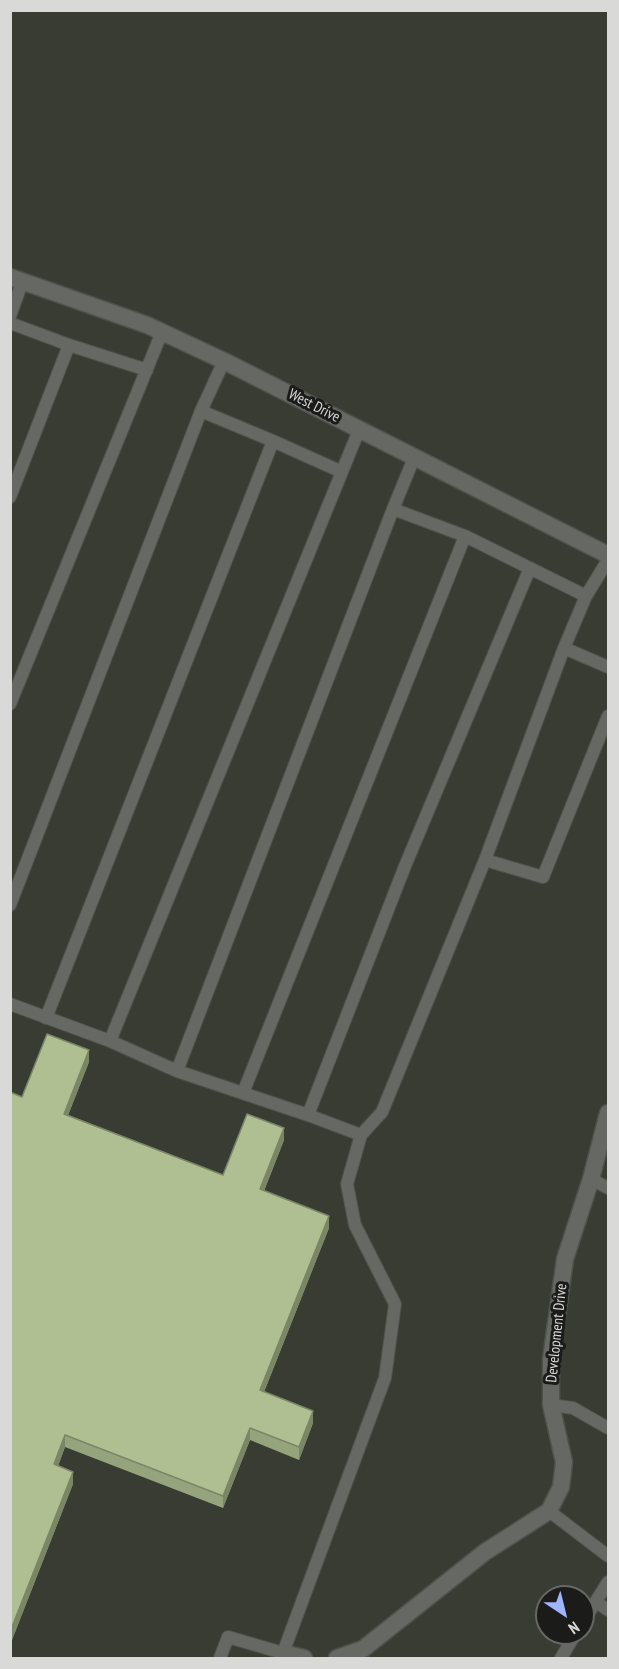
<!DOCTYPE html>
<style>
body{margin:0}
#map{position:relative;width:619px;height:1669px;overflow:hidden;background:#333430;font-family:"PT Sans Narrow",sans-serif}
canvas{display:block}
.frame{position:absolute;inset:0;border:12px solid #d9dad7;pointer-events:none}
.north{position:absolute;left:535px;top:1585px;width:60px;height:60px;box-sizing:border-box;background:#1b1b1a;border:2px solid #676766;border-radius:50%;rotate:145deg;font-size:16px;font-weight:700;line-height:24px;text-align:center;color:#d9dad7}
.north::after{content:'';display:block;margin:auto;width:21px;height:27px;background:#9eb4fd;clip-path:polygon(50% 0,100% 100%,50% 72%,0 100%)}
</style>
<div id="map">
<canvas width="619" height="1669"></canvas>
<div class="frame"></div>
<div class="north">N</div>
</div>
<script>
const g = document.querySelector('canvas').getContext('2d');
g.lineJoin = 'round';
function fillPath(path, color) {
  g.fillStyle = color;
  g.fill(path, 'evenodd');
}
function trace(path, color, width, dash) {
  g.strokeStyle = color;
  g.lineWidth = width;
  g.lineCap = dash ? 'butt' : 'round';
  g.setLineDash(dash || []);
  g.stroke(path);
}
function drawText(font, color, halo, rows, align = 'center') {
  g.font = font + ' "PT Sans Narrow",sans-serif';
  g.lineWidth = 6;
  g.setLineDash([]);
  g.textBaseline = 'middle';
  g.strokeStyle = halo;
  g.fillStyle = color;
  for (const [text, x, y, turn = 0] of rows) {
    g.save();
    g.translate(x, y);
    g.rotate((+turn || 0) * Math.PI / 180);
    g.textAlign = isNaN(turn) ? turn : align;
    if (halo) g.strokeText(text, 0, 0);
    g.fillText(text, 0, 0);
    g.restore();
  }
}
fillPath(new Path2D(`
 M11,11H608V1658H11ZM547,1597H583V1633H547Z`), '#383c32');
const service = new Path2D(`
 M10,316L23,280
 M10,323L69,345
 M201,411L224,361
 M414,458L393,509L465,536L586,596
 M10,497L69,345L147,370
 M564,648L608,667
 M10,704L162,332
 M485,860L543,877L608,716
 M10,905L201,411L273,441L342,472
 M10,1004L110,1041L177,1071L308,1115L361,1135
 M46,1018L273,441
 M110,1041L359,430
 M177,1071L393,509
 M243,1093L465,536
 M308,1115L405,866L530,568
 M591,1179L608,1188
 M551,1405L573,1408L608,1428
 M549,1511L608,1556
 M596,1602L608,1610
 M583,1622L608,1582
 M220,1658L228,1637L283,1653
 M282,1658L283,1653L385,1378L395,1304L355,1225L347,1184L361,1135L382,1112L485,860L564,648L586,596L608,560
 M561,1658L576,1633`);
const minor = new Path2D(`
 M10,277L147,325L224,361L608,555
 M283,1653L304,1658
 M337,1658L363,1649L485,1552L549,1511L561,1487L564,1462L551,1405V1359L565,1259L591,1179L608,1113`);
trace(service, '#4f514d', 14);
trace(minor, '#4f514d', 19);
trace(service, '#666863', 12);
trace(minor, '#666863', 16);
fillPath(new Path2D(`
 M89,1062L68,1115L223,1175L284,1140L264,1191L329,1228L264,1392L313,1423L299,1460L250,1440L223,1508L65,1447L58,1466L73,1484L10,1645L22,1097Z`), '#96a47e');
fillPath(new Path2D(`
 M89,1050V1062L64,1126V1114Z
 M284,1128V1140L260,1201V1189Z
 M329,1216V1228L260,1402V1390Z
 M313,1411V1423L299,1460V1447Z
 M250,1428V1440L223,1508V1496Z
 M65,1435V1447L54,1477V1464Z
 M73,1472V1484L10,1645V1632Z`), '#7a8666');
const building = new Path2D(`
 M47,1034L89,1050L64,1114L223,1175L247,1114L284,1128L260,1189L329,1216L260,1390L313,1411L299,1447L250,1428L223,1496L65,1435L54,1464L73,1472L10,1632V1092L22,1097Z`);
fillPath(building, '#afbf92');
trace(building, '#7a8666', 1.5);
drawText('15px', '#d9dad7', '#1b1b1a', [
 ["West Drive",314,406,27],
 ["Development Drive",557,1333,-84]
]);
</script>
